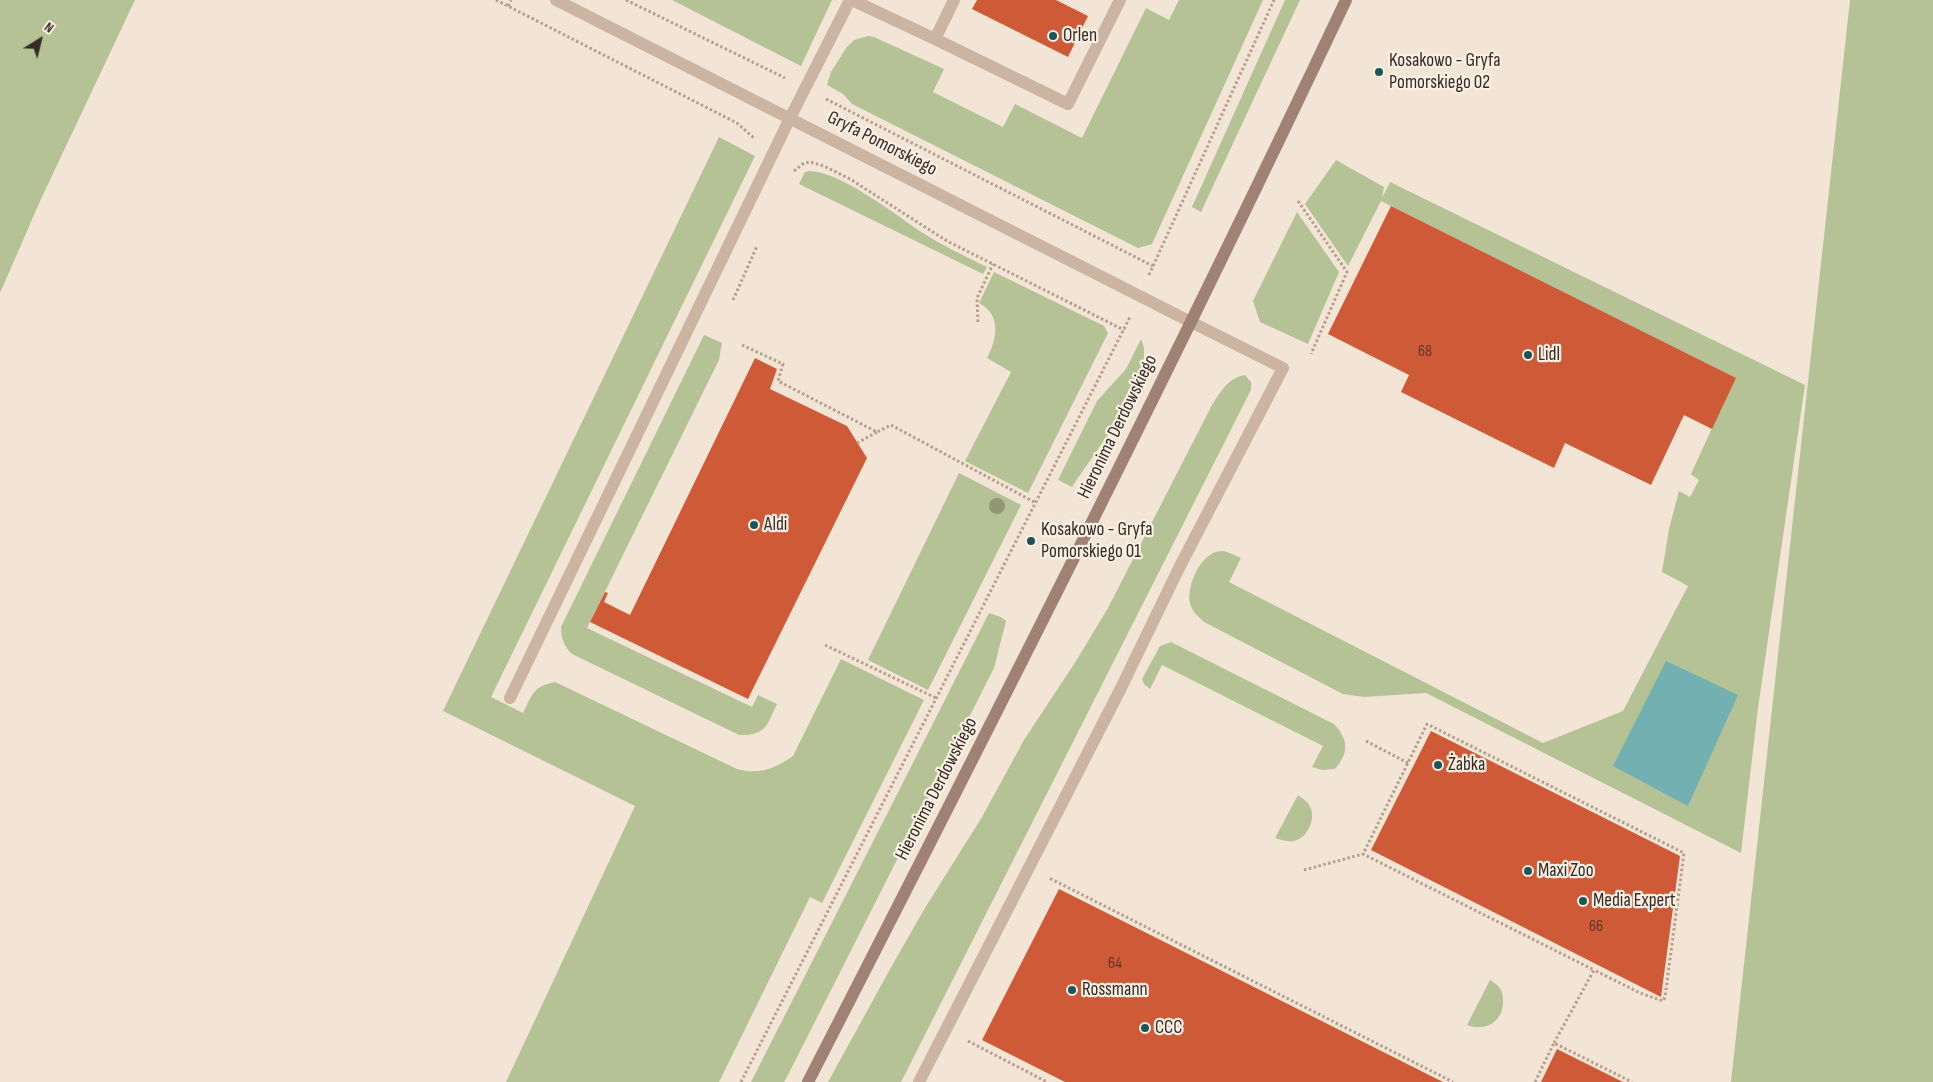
<!DOCTYPE html>
<meta charset="utf-8">
<style>
body{margin:0}
#map{position:relative;width:1933px;height:1082px;overflow:hidden;background:#f3e5d6;font-family:"Sofia Sans Condensed",sans-serif}
canvas{display:block}
.north{position:absolute;left:15px;top:15px;width:50px;height:50px;-webkit-text-stroke:4px #faefe3;paint-order:stroke;rotate:36deg;font-size:14px;font-weight:700;line-height:20px;text-align:center;color:#352a25}
.north::after{content:'';display:block;margin:auto;width:18px;height:22px;background:#352a25;clip-path:polygon(50% 0,100% 100%,50% 72%,0 100%)}
</style>
<div id="map">
<canvas width="1933" height="1082"></canvas>
<div class="north">N</div>
</div>
<script>
const g = document.querySelector('canvas').getContext('2d');
g.lineJoin = 'round';
function fillPath(path, color) {
  g.fillStyle = color;
  g.fill(path, 'evenodd');
}
function trace(path, color, width, dash) {
  g.strokeStyle = color;
  g.lineWidth = width;
  g.lineCap = dash ? 'butt' : 'round';
  g.setLineDash(dash || []);
  g.stroke(path);
}
function drawText(font, color, halo, rows, align = 'center') {
  g.font = font + ' "Sofia Sans Condensed",sans-serif';
  g.lineWidth = 4.5;
  g.setLineDash([]);
  g.textBaseline = 'middle';
  g.strokeStyle = halo;
  g.fillStyle = color;
  for (const [text, x, y, turn = 0] of rows) {
    g.save();
    g.translate(x, y);
    g.rotate((+turn || 0) * Math.PI / 180);
    g.textAlign = isNaN(turn) ? turn : align;
    if (halo) g.strokeText(text, 0, 0);
    g.fillText(text, 0, 0);
    g.restore();
  }
}
fillPath(new Path2D(`
 M0,0H135L41,199L0,293Z
 M672,0H832L801,66Z
 M1179,0H1263L1152,244L1138,248L852,104L843,94L827,85L831,72L846,48L854,40L868,36L874,37L944,69L933,92L1003,127L1015,104L1082,138L1146,8L1169,20Z
 M1285,0H1300L1201,212L1192,207Z
 M1850,0H1933V1082H1731Z
 M719,137L755,156L491,697L523,713C533,694 532,687 555,682L737,769C760,775 774,769 793,756L841,659L924,700L822,903L810,897L719,1082H506L635,806L443,711Z
 M1336,160L1384,187L1382,198L1390,182L1805,385L1758,708L1741,853L1426,693L1364,697L1343,694L1204,622C1198,616 1192,612 1190,603C1186,586 1202,549 1223,551C1229,552 1236,556 1241,558L1229,582L1543,743L1623,711L1688,586L1662,572L1669,529L1679,491L1690,497L1699,480L1691,474L1735,378L1381,201L1348,266L1305,204Z
 M810,171C843,173 894,214 923,233C943,246 965,256 987,267L983,274L799,184L805,172Z
 M1297,212L1339,272L1308,344L1260,322L1253,301Z
 M994,272L1104,326L1108,333L1028,493L965,461L1011,372L987,358C997,339 1002,315 979,303Z
 M704,335L722,343L719,360L587,628L752,707L758,695L777,704C767,725 766,736 739,735L572,654C564,646 561,639 561,627Z
 M1141,339C1142,342 1144,346 1144,350C1147,387 1093,455 1072,487L1058,480L1097,401L1126,369Z
 M1245,375L1251,382V390L901,1082H828L894,962L925,908L982,817L1024,740L1076,661L1108,608L1212,405C1221,391 1228,378 1245,375Z
 M959,473L1021,505L928,690L868,660Z
 M989,613L1001,617L1006,621L994,668L788,1075L784,1082H751Z
 M1171,642L1334,724C1349,741 1349,752 1335,769L1322,770L1312,767L1323,746L1162,665L1150,689L1144,684L1142,679L1160,646Z
 M1298,795C1300,797 1304,799 1307,802C1318,814 1310,837 1294,841C1288,842 1281,840 1275,838Z
 M1490,980C1493,982 1497,984 1499,987C1503,991 1503,998 1503,1002C1503,1022 1485,1032 1467,1025Z`), '#b4c296');
fillPath(new Path2D(`
 M1666,661L1738,695L1688,806L1613,766Z`), '#73b0b2');
fillPath(new Path2D(`
 M977,0H1056L1088,16L1068,57L972,9Z
 M1391,206L1736,378L1712,429L1684,415L1651,485L1565,443L1554,468L1401,392L1409,375L1328,334Z
 M755,358L777,369L770,389L847,426L867,458L748,699L590,622L605,592L608,593L604,602L630,615Z
 M1431,731L1680,856L1661,997L1371,850Z
 M1059,889L1443,1082H1065L982,1040Z
 M1557,1049L1623,1082H1541Z`), '#cf5a38');
trace(new Path2D(`
 M496,0L737,123L754,138
 M626,0L785,78
 M508,6L511,0
 M826,99L1153,266
 M794,171L804,163L810,162L824,166L850,179L947,241L1124,330
 M1298,201L1347,272L1311,354
 M1149,275L1274,0
 M733,300L757,246
 M978,322L977,298L993,264
 M742,345L783,364L778,381L877,432L891,425L1036,503
 M857,443L877,432
 M825,645L936,698
 M1366,741L1408,763
 M1304,870L1363,854
 M1051,880V879L1453,1082
 M968,1041L1047,1082
 M1554,1043L1594,970L1363,854L1427,724L1684,853L1665,997L1663,1001L1640,993L1594,970
 M741,1082L1130,317
 M1535,1082L1554,1043L1632,1082`), '#b79e8c', 3, [2.5, 2.5]);
trace(new Path2D(`
 M852,0L935,39
 M954,0L935,39L1068,104L1120,0
 M510,698L790,118L850,0
 M919,1082L1121,688L1179,568L1283,368L1191,322`), '#cbb4a2', 12);
trace(new Path2D(`
 M556,0L1191,322`), '#cbb4a2', 12);
trace(new Path2D(`
 M808,1082C992,723 1174,364 1346,0`), '#9f8273', 12);
g.fillStyle = '#939676';
for (const [x, y] of [
 [997,506]
]) {
  g.beginPath();
  g.arc(x, y, 8, 0, 2 * Math.PI);
  g.fill();
}
for (const [x, y, r, color] of [
 [1053,36,5,"#185659"],
 [1379,72,5,"#185659"],
 [1528,355,5,"#185659"],
 [754,525,5,"#185659"],
 [1031,541,5,"#185659"],
 [1438,765,5,"#185659"],
 [1528,871,5,"#185659"],
 [1583,901,5,"#185659"],
 [1072,990,5,"#185659"],
 [1145,1028,5,"#185659"]
]) {
  const dot = new Path2D();
  dot.arc(x, y, r, 0, 2 * Math.PI);
  g.fillStyle = color;
  g.fill(dot);
  trace(dot, '#faefe3', 2);
}
drawText('16px', '#5c362a', null, [
 ["68",1425,352],
 ["66",1596,927],
 ["64",1115,964]
]);
drawText('19px', '#352a25', '#faefe3', [
 ["Orlen",1063,36],
 ["Kosakowo - Gryfa",1389,61],
 ["Pomorskiego 02",1389,83],
 ["Lidl",1538,355],
 ["Aldi",764,525],
 ["Kosakowo - Gryfa",1041,530],
 ["Pomorskiego 01",1041,552],
 ["Żabka",1448,765],
 ["Maxi Zoo",1538,871],
 ["Media Expert",1593,901],
 ["Rossmann",1082,990],
 ["CCC",1155,1028]
], 'left');
drawText('19px', '#352a25', '#faefe3', [
 ["Gryfa Pomorskiego",882,144,27],
 ["Hieronima Derdowskiego",1118,427,-64],
 ["Hieronima Derdowskiego",937,789,-63]
]);
</script>
